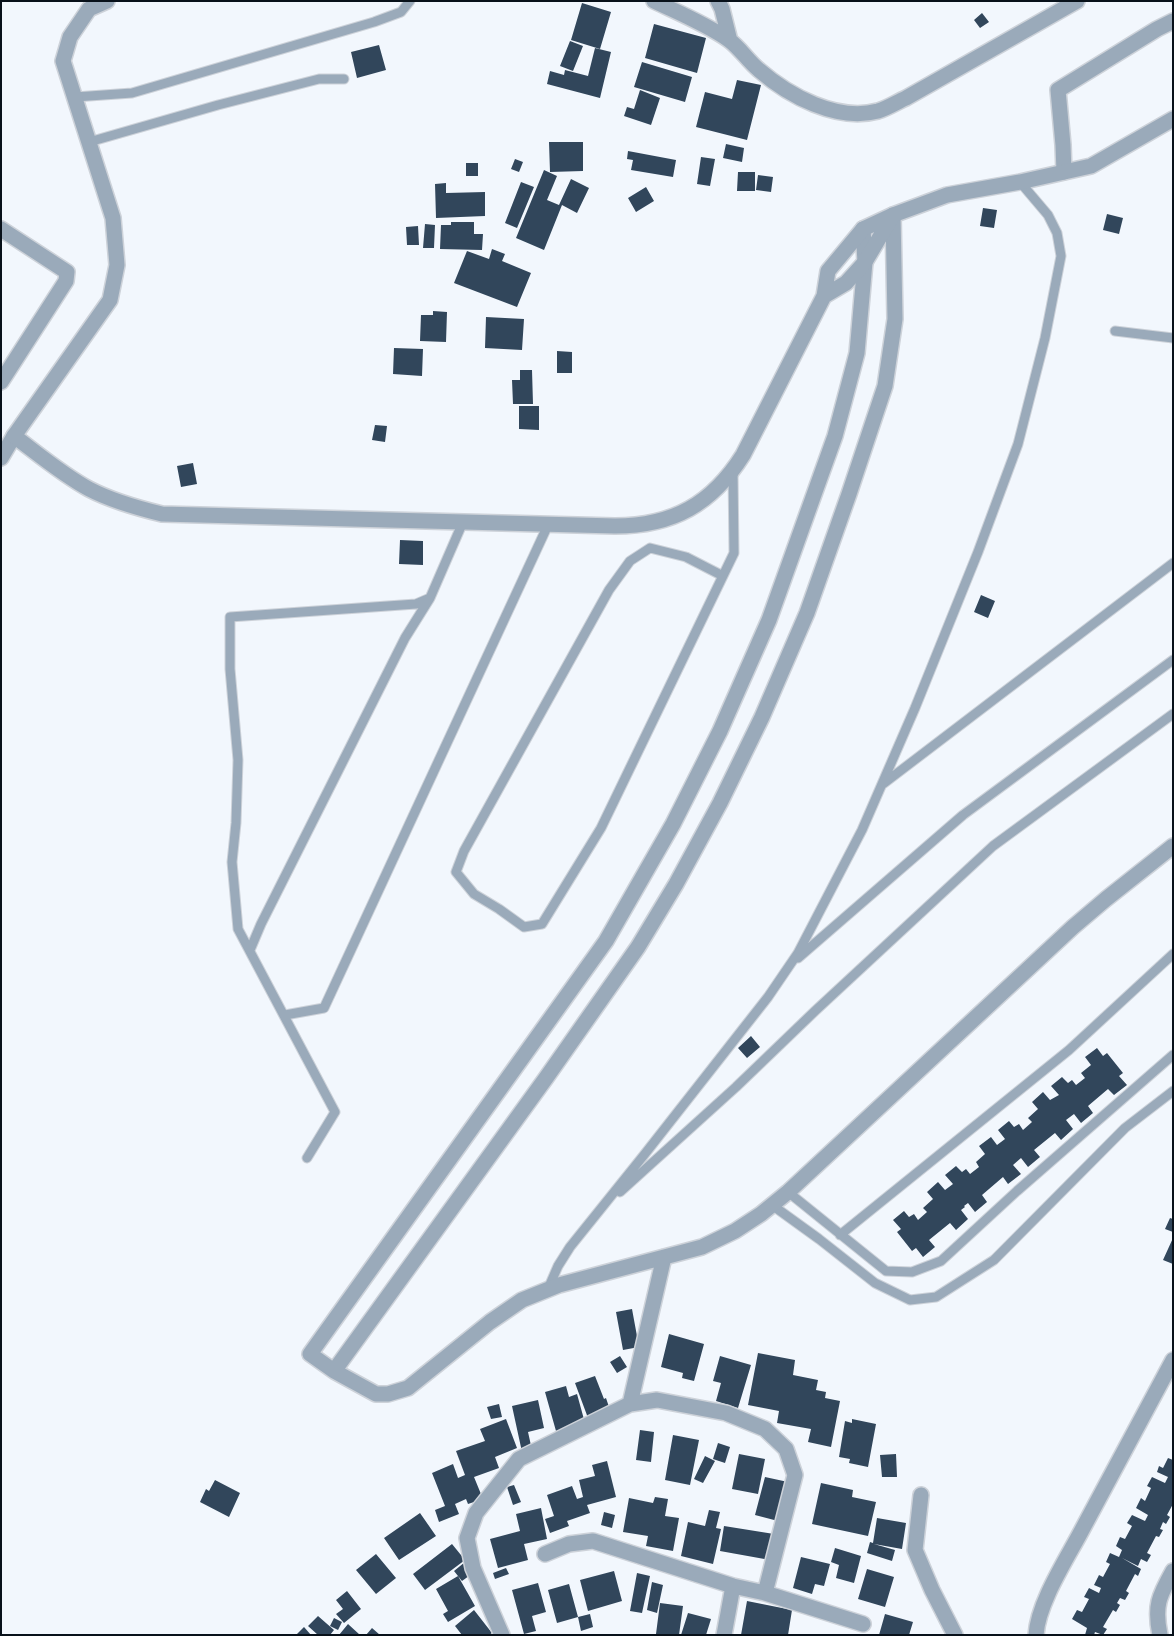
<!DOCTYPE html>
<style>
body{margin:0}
#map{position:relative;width:1174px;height:1636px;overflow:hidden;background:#f2f7fd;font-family:Cabin,sans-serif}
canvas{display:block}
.frame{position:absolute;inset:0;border:2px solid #08111a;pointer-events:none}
</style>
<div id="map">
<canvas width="1174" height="1636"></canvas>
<div class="frame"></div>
</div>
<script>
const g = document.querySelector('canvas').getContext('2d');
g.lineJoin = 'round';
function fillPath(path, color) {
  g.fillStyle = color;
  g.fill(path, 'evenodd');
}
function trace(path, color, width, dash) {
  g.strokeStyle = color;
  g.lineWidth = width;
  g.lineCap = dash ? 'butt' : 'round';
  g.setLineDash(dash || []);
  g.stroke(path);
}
fillPath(new Path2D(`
 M582,3L611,12L600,49L571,40Z
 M982,13L989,22L980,28L974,20Z
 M654,24L706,38L697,73L645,58Z
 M570,41L583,46L573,71L560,66Z
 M379,45L386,70L357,78L351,52Z
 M595,48L611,52L600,98L547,84L550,71L564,75L565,70L588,76Z
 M642,62L692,77L685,102L634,87Z
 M737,80L761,85L747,140L696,127L705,92L732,99Z
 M640,90L660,98L651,125L624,116L627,107L634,109Z
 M549,142H583V171L550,172Z
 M726,144L744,148L742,162L723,158Z
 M628,151L676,160L673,177L631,170L633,160L627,159Z
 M701,157L715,159L710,186L697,184Z
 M515,159L523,162L519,172L511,169Z
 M466,163H478V176H466Z
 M544,170L557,176L547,200L559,205L571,179L589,188L577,213L562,205L544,250L516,238Z
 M738,172H755V191H737Z
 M758,175L773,177L771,192L756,190Z
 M521,182L534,187L517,228L505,223Z
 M446,183V193L485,192V216L436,218L435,184Z
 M646,187L654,201L636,212L628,198Z
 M983,208L997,210L994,228L980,226Z
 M1107,214L1123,218L1119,234L1103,230Z
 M451,222H474V234H483L482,250L440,249L441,225H451Z
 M425,224L435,225L434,248H423Z
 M418,226L419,245H407L406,227Z
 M492,249L505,254L502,261L531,273L517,307L454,283L467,251L489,259Z
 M433,311L447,312L446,342L420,341L421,315H433Z
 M486,317L524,319L522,350L485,348Z
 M394,348L423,349L422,376L393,374Z
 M557,351L572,352V373H557Z
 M520,370H532L533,404H513L512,380H520Z
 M519,406H539V430L519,429Z
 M375,425L387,426L385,442L372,440Z
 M193,463L197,484L181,487L177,466Z
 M400,540L423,541V565L399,564Z
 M981,595L995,601L988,618L974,612Z
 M751,1036L760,1047L747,1058L738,1048Z
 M1097,1048L1103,1056L1107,1053L1123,1073L1119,1076L1127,1085L1114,1095L1108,1089L1088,1106L1093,1113L1081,1123L1074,1114L1066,1120L1073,1129L1061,1140L1055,1133L1034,1150L1040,1157L1028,1167L1021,1158L1013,1165L1021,1174L1008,1184L1003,1177L982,1195L987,1202L975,1212L968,1203L964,1206L965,1207L961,1210L968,1219L956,1230L950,1223L929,1240L935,1247L923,1257L916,1248L912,1251L897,1232L901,1229L893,1220L904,1211L909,1217L914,1214L918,1220L927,1212L923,1208L933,1199L927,1192L938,1182L945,1190L953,1184L945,1175L956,1166L962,1172L966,1169L970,1174L979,1167L976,1162L985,1154L979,1146L991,1137L997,1145L1005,1139L998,1130L1009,1121L1014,1127L1019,1124L1023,1130L1032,1122L1028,1118L1038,1109L1032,1102L1043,1092L1050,1100L1059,1095L1051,1086L1062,1077L1068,1083L1072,1080L1076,1085L1085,1078L1081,1073L1091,1065L1085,1057Z
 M1170,1218L1173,1219V1232L1165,1229Z
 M1173,1238V1264L1163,1260Z
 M632,1309L639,1347L623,1350L616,1312Z
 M669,1334L704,1344L694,1381L682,1378L683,1373L661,1367Z
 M758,1353L795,1360L793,1375L818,1380L816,1390L826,1392L825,1398L840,1401L831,1447L808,1442L811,1429L777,1423L779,1411L748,1405Z
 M620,1356L627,1367L617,1373L610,1362Z
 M720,1356L751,1365L738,1408L716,1401L721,1383L713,1381Z
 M595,1376L604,1399L606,1398L610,1410L588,1418L575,1383Z
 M566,1386L569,1397L577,1394L585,1423L556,1431L545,1392Z
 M538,1400L544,1428L528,1432L532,1450L522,1452L512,1406Z
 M499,1404L502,1417L491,1419L487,1407Z
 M506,1419L517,1448L495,1457L499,1468L474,1477L483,1499L468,1504L466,1499L455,1504L459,1514L439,1522L435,1510L445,1506L432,1473L453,1464L458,1478L465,1475L456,1451L485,1441L480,1429Z
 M852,1419L876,1424L868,1467L849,1463L850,1459L839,1457L845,1421L852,1423Z
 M640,1430L654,1432L651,1462L636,1460Z
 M673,1435L699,1440L690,1485L665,1480Z
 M718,1443L730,1447L725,1463L713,1459Z
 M739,1454L765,1459L758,1494L732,1489Z
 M896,1454L897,1477H882L880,1455Z
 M705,1456L715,1461L703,1483L694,1479Z
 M1168,1458L1173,1460V1504L1167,1515L1170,1517L1166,1524L1163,1522L1160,1529L1163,1530L1159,1537L1156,1536L1147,1553L1151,1555L1147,1562L1141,1559L1138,1566L1122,1558L1141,1569L1138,1576L1135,1574L1126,1591L1129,1593L1125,1600L1120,1598L1117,1603L1120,1605L1116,1612L1113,1610L1103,1627L1107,1629L1103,1635L1095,1632L1094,1635H1085L1087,1628L1072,1619L1077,1610L1082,1612L1089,1599L1084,1597L1089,1588L1099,1593L1101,1588L1094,1585L1099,1575L1103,1577L1110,1564L1106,1562L1110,1553L1119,1557L1122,1550L1116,1546L1120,1537L1125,1539L1132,1526L1127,1523L1132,1515L1145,1521L1148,1515L1136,1508L1141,1498L1145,1501L1151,1488L1147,1486L1152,1477L1165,1483L1168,1477L1157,1472L1159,1466L1163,1468Z
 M607,1461L616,1497L587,1505L590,1513L567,1521L569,1526L550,1533L545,1519L554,1516L547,1495L572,1486L577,1499L583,1497L579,1480L595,1476L592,1465Z
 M765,1477L788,1482L778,1521L755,1515Z
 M215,1480L240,1493L229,1517L200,1502L206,1489L209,1491Z
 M821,1483L853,1490L852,1497L876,1502L868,1536L812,1524Z
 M514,1485L521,1502L513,1505L507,1487Z
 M655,1497L668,1499L665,1516L679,1518L673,1551L646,1546L648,1536L623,1532L629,1498L653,1503Z
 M541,1508L547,1539L524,1544L528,1560L498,1568L490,1539L520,1531L516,1514Z
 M709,1510L720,1512L716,1528L721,1529L713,1564L681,1556L688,1522L705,1526Z
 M604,1512L615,1515L612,1528L601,1525Z
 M420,1513L436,1536L399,1560L384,1538Z
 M877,1518L906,1523L902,1549L874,1544L895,1550L892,1561L867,1553L870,1542L873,1543Z
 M724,1526L774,1534L770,1560L720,1551Z
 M452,1544L465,1560L425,1590L413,1574Z
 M835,1548L861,1556L854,1583L836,1578L839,1565L831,1562Z
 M376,1554L396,1578L376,1594L356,1570Z
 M801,1557L830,1564L824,1586L815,1584L812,1594L793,1588Z
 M465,1562L473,1573L462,1581L454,1571Z
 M506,1568L509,1574L495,1579L493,1573Z
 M867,1569L894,1577L885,1607L858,1599Z
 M614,1571L622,1601L588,1611L580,1580Z
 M637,1573L650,1576L642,1613L630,1611Z
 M458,1576L475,1606L448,1622L443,1614L448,1611L436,1589Z
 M652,1582L663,1585L657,1613L647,1610Z
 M538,1583L546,1612L532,1616L536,1631L524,1634L512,1590Z
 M569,1584L578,1617L557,1623L548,1590Z
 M347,1591L361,1609L344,1623L336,1614L343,1609L336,1600Z
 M747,1601L792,1610L788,1635H741Z
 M660,1603L683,1606L679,1635L656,1634Z
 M474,1610L492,1633L489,1635H462L455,1626Z
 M688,1613L711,1619L706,1635H681Z
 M590,1614L593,1627L581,1631L578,1617Z
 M885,1614L913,1622L909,1635H879Z
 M318,1616L334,1630L330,1635H318L308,1626Z
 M334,1618L342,1622L338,1630L330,1626Z
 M348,1624L360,1635H339Z
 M304,1627L311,1635H296Z
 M372,1628L380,1635H366Z`), '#31465b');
const service = new Path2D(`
 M75,97L132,93L374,22L401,12L410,1
 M89,142L218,105L319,79H344
 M1115,331L1173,338
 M723,576L686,557L650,548L630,561L609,590L464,851L456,872L474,894L499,909L524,927L542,924L601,828L734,553L733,472
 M883,784L1173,563
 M250,950L261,924L405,638L430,598L463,522
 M798,958L963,815L1173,660
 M285,1015L324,1008L548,525
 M307,1158L335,1112L238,929L232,862L236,823L238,760L230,669V617L416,604L430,598
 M620,1192L736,1087L815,1011L993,846L1173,714
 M788,1192L886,1271L912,1272L941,1261L1017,1191L1173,1055
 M772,1205L819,1239L875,1283L910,1300L936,1297L994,1260L1125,1128L1173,1091
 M840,1235L1069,1050L1173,954
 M548,1289L558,1266L570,1247L644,1155L768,997L798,953L862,830L915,708L978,552L1018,444L1045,338L1061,256L1057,233L1048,215L1020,182`);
const minor = new Path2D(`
 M654,1C679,13 706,24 729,40C740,48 748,61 759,70C789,96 837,122 878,111C888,108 897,102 906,98L1077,1
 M718,1L722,9L730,41
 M1064,172L1063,145L1058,90L1157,29L1173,21
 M1,229L67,272L66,281L1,382
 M863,229L865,262L857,353L835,436L769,620L720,731L673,824L606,941L310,1354L334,1371L376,1394H388L408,1388L490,1322L522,1300L559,1285L702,1247L735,1231L761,1214L788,1192L1073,927L1106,899L1173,846
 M1,458L14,436L110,300L117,265L113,218L63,61L70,37L89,9L107,1
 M334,1371L546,1078L638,947L676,884L720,803L762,717L807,613L849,494L885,386L895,319L893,215
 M630,1404L664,1257
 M921,1495L915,1550L932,1590L955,1635
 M765,1593L863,1624
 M502,1635L473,1568L467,1538L476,1513L519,1459L630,1404L657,1400L726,1413L765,1429L786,1449L795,1475L765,1593L733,1586L593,1541L569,1544L545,1554
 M724,1635L733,1586
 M1036,1635C1038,1602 1068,1557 1083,1528C1113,1472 1143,1416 1173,1360
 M1160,1635C1154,1606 1159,1596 1173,1571`);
const tertiary = new Path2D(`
 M824,296L846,283L865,262L893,215
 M14,436C38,454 63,475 89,489C112,501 137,508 162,514L615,526C673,526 712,504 743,455L824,296L828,271L863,229L893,215L947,195L1020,182L1091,166L1173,119`);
trace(service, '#cdd2d9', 11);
trace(minor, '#cdd2d9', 18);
trace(tertiary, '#cdd2d9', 18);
trace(service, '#9aaaba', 9);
trace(minor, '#9aaaba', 15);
trace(tertiary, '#9aaaba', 15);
</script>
